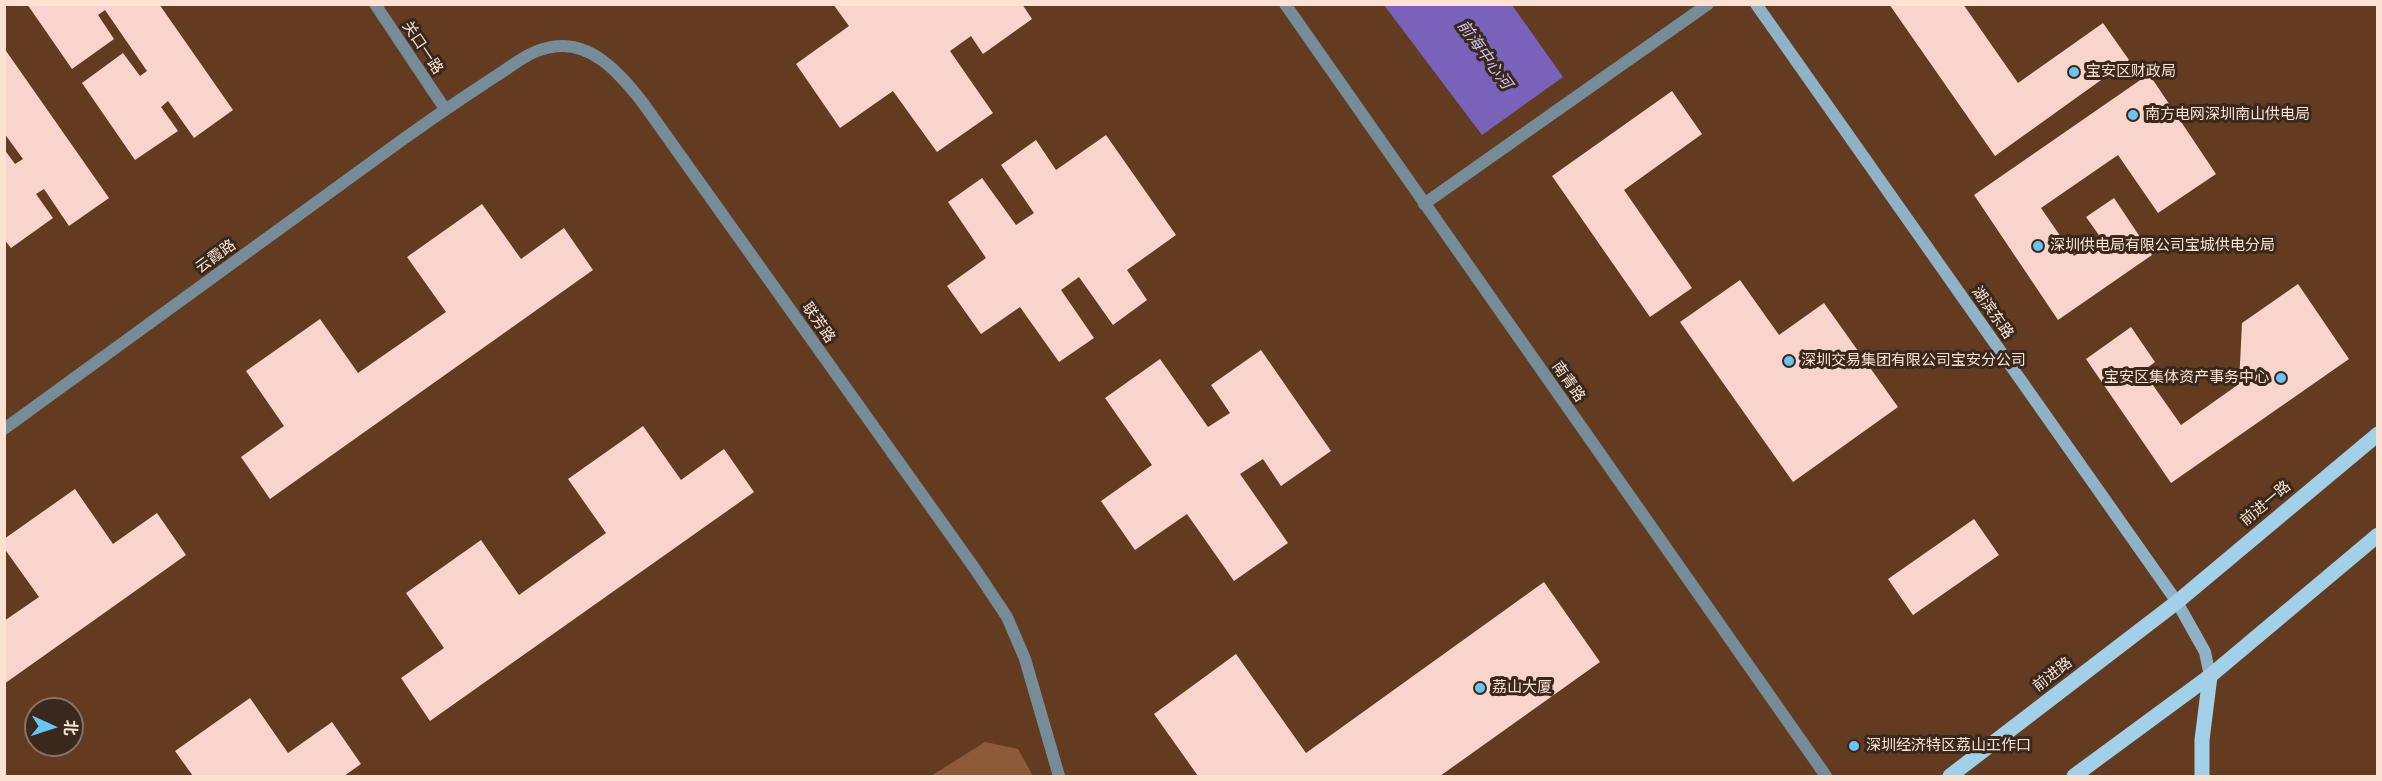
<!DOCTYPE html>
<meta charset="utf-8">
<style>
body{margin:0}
#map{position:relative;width:2382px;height:781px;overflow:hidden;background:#633b20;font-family:"Varela Round","Noto Sans SC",sans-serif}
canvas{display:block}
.frame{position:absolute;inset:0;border:6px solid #fbe2d2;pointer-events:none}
.north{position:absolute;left:24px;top:697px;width:60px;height:60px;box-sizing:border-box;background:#3a281c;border:2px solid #877265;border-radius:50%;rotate:93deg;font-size:16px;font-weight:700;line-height:24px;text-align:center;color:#fbe2d2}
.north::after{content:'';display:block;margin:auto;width:21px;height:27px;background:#6ac3f1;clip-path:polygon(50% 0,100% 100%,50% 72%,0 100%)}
</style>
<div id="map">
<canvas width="2382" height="781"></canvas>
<div class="frame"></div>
<div class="north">北</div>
</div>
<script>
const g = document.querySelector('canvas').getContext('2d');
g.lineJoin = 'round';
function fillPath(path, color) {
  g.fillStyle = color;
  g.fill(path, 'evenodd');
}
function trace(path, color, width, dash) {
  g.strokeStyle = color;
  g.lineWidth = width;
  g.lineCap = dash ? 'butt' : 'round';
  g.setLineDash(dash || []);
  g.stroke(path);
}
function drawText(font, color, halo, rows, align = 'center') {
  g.font = font + ' "Varela Round","Noto Sans SC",sans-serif';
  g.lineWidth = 6;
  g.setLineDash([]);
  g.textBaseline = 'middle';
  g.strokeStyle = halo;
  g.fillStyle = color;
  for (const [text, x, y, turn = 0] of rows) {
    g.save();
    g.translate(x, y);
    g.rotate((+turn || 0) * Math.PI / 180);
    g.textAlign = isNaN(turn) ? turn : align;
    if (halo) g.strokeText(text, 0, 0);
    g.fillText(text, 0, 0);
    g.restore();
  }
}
fillPath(new Path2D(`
 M985,742L1018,749L1033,776H931Z`), '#8d5a3a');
fillPath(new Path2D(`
 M1384,5H1512L1563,77L1482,135Z`), '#7963ba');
fillPath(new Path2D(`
 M27,4H159L233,110L194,138L168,101L161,107L178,131L135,160L82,83L123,53L140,76L147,71L105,10L98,15L114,39L72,69Z
 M833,4H1022L1032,19L983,54L971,36L950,51L993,113L937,152L893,91L840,128L796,64L849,26Z
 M1889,4H1963L2018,83L2103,23L2129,60L1995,156Z
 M4,48L109,198L69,226L44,189L36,194L53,218L11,248L4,239V149L15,164L23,159L4,133Z
 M2149,74L2216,174L2158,213L2118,155L2041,208L2074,256L2101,238L2086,217L2114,198L2152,255L2058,320L1974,195Z
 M1672,91L1702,134L1624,190L1692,288L1650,317L1552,176Z
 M1106,135L1176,235L1127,270L1147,300L1113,325L1079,277L1061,290L1094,338L1059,362L1020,307L981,334L947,286L986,258L948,202L982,178L1016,225L1034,213L1001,165L1036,140L1056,170Z
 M482,204L521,259L564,228L593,270L270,499L241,457L284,426L246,371L320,319L358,373L446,312L407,257Z
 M1740,280L1779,335L1824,303L1898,407L1793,482L1680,322Z
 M2298,284L2349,359L2171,483L2086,359L2131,327L2155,362L2143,371L2181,425L2239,384L2242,323Z
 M1261,350L1331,451L1281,486L1263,459L1240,474L1288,543L1234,581L1187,514L1135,550L1101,501L1152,465L1105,398L1160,359L1208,427L1230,413L1211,385Z
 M643,426L681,480L724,449L754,492L430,721L401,678L444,648L406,593L481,540L519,595L606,533L568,479Z
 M75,489L113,544L157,513L186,555L4,684V621L39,597L4,548V539Z
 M1974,519L1999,555L1913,615L1888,579Z
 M1544,582L1600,662L1440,776H1198L1154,714L1236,654L1306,753Z
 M250,698L288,753L332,722L361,764L344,776H193L175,751Z`), '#f8d4cc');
trace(new Path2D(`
 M1424,204L1708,4`), '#768c98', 12);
trace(new Path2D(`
 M375,4L445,109
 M1285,4L1826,776
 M4,429C130,338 255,247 380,156C418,128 456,102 496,76C512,66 528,52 547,48C590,37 620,74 643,103L975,569L1007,617L1025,659L1059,776`), '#768c98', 12);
trace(new Path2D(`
 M1756,4L2177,602L2205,652L2210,676`), '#8fb2c6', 12);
trace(new Path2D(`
 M1950,776L2177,602L2378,434
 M2074,776L2210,676L2378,535
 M2202,776V740L2210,676`), '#a2d0e9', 15);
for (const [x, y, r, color] of [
 [2074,72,6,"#6ac3f1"],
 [2133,115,6,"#6ac3f1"],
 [2038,246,6,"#6ac3f1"],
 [1789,361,6,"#6ac3f1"],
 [2281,378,6,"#6ac3f1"],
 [1480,688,6,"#6ac3f1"],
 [1854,746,6,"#6ac3f1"]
]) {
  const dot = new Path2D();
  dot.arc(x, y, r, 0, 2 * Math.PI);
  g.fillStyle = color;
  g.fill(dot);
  trace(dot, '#3a281c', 2);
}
drawText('15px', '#fbe2d2', '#3a281c', [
 ["关口一路",422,48,56],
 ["云霞路",216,257,-36],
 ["湖滨东路",1992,313,55],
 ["联芳路",818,323,55],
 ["南青路",1568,382,55],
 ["前进一路",2266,504,-40],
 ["前进路",2053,675,-38]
]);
drawText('15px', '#fbe2d2', '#3a281c', [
 ["宝安区财政局",2086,72],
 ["南方电网深圳南山供电局",2145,115],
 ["深圳供电局有限公司宝城供电分局",2050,246],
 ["深圳交易集团有限公司宝安分公司",1801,361],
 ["宝安区集体资产事务中心",2269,378,"right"],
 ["荔山大厦",1492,688],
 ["深圳经济特区荔山工作口",1866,746]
], 'left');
drawText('italic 16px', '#c9c1ef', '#3a281c', [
 ["前海中心河",1484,55,54]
]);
</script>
